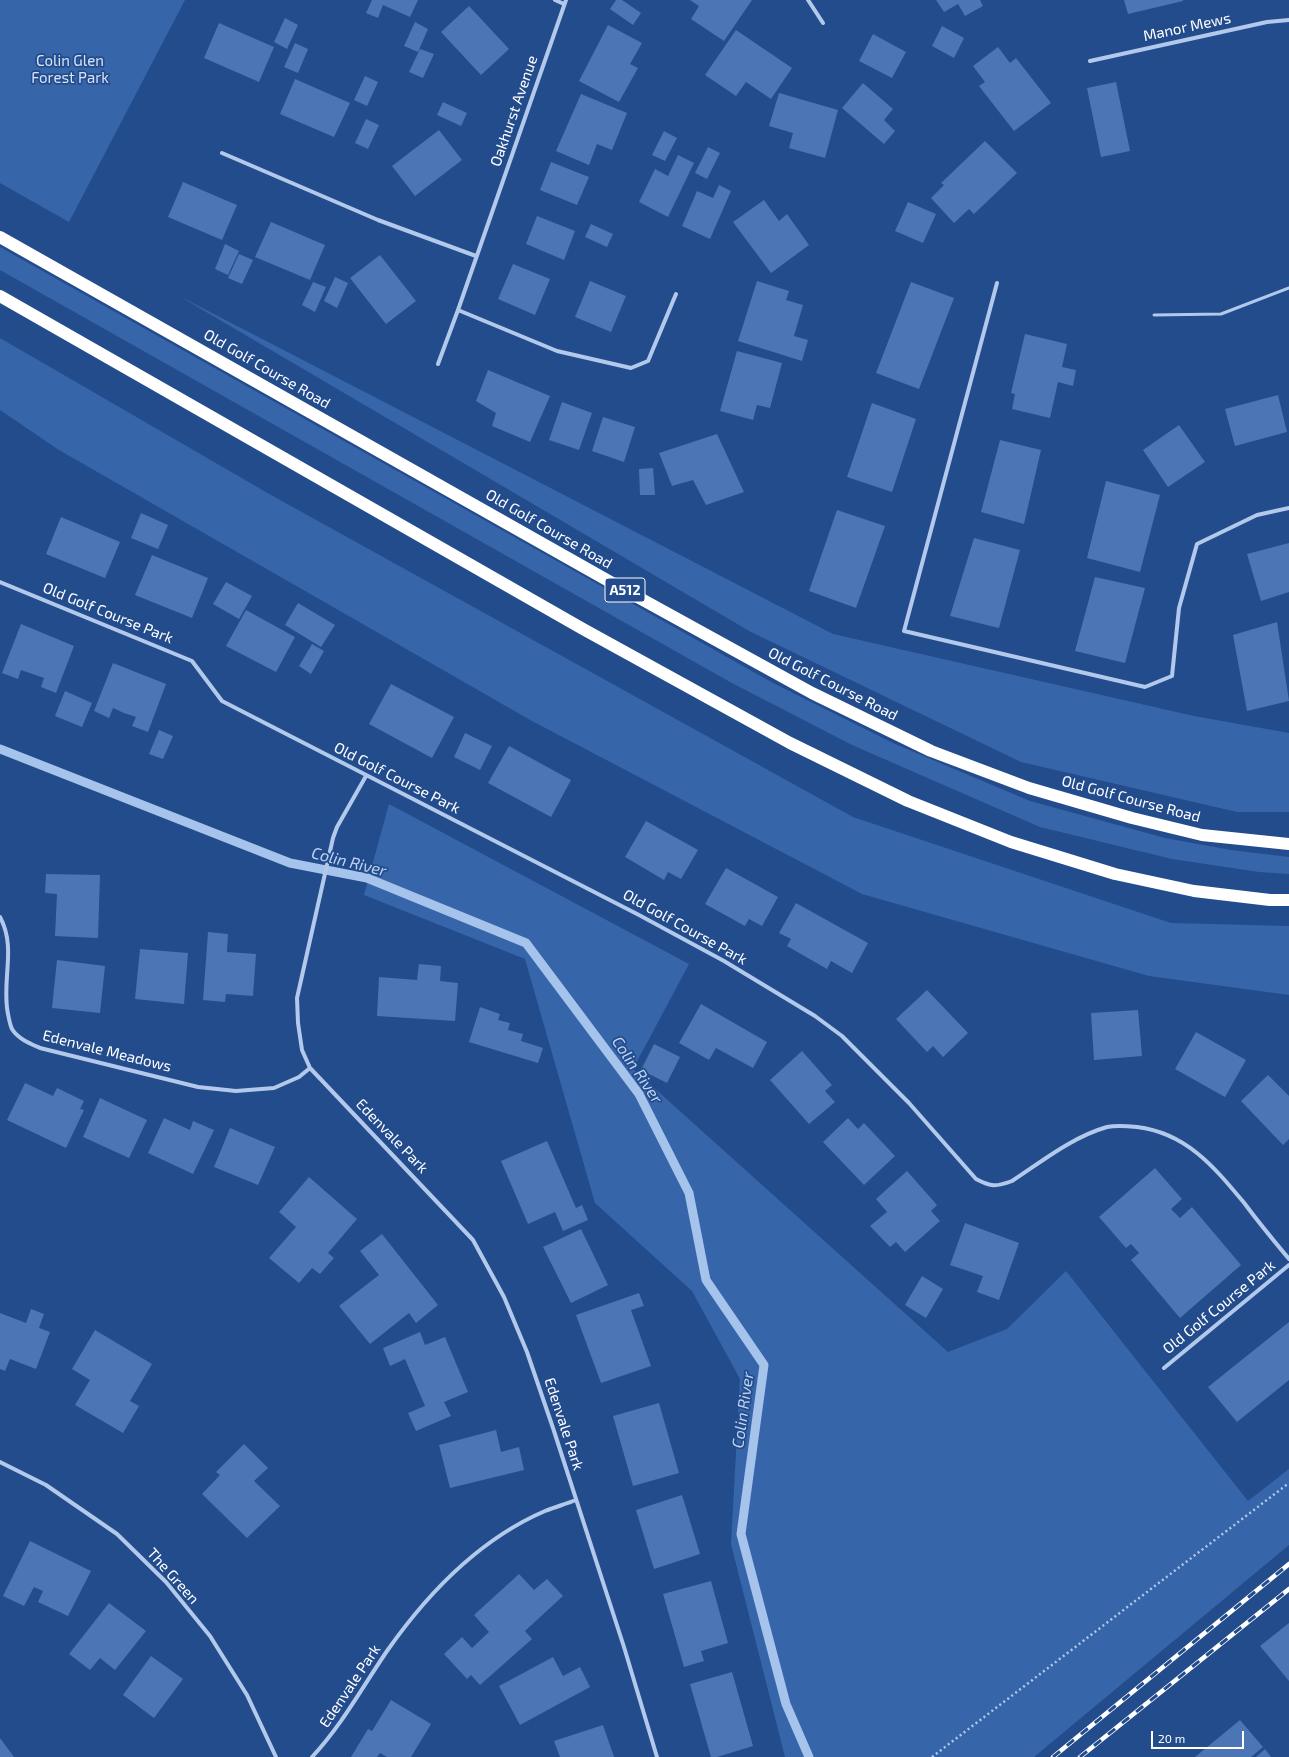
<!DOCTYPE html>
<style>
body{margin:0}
#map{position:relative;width:1289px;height:1757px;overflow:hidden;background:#234c8d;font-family:"Exo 2",sans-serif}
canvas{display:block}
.scale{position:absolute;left:1151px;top:1731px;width:93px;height:18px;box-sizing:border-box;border:2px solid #fff;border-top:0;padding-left:5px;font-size:12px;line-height:14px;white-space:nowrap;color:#fff;-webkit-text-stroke:3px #234c8d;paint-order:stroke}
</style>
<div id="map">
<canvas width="1289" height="1757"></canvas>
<div class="scale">20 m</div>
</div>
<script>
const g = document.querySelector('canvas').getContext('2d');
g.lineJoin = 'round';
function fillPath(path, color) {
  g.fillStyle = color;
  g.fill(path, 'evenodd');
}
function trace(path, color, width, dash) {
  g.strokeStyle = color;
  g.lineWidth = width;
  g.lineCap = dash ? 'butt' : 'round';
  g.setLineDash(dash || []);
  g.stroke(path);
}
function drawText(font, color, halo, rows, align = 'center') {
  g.font = font + ' "Exo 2",sans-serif';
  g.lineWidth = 3.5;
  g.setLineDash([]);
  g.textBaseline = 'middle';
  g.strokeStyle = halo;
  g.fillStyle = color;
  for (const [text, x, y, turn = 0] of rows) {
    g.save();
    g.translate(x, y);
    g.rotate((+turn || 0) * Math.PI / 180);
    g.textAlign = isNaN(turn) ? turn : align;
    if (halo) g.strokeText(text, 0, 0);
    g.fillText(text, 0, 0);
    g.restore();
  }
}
fillPath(new Path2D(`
 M0,0H185L69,222L0,183Z
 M0,247L773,683L895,744L1030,801L1165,838L1231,850L1289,857V874L1259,872L1172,859L1040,827L852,745L730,682L0,270Z
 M179,296L833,634L1194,716L1289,733V812H1237L1021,762L751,632Z
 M0,338L271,495L853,817L1171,923L1289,926V995L1149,976L862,894L532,721L59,450L0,410Z
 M389,804L689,964L633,1069L948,1352L1007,1329L1066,1271L1248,1501L1289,1469V1545L1034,1757H785L731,1544L740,1379L692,1291L595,1203L525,959L364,895Z`), '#3765aa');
trace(new Path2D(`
 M0,749L290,863L367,878L526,943L639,1094L689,1193L706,1280L764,1365L741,1534L786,1704L809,1757`), '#a6c3ec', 9);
fillPath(new Path2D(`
 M372,0H418L410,17L383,5L378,18L366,13Z
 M616,0H622L641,13L633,25L610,9Z
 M690,0H752L724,41L691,19L699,6Z
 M936,0H980L983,6L965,16L958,4L944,12Z
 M1124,0H1183V1L1128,14Z
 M469,6L509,49L481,75L441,32Z
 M285,18L298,25L287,49L274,42Z
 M415,22L428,29L418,52L404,46Z
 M219,23L274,47L259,82L204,58Z
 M608,25L642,43L630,64L638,68L619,102L579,81Z
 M942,26L964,38L954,58L932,46Z
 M736,30L792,68L771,99L746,82L736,96L705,75Z
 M873,34L906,52L892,78L859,61Z
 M295,43L308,49L298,73L284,67Z
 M998,47L1010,63L1016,58L1051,103L1014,131L979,86L985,82L973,66Z
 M420,49L434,54L423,78L409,72Z
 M365,76L378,82L367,106L354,100Z
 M295,79L350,103L334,137L280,114Z
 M1116,82L1130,151L1101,157L1087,88Z
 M863,83L893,109L884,120L895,131L884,144L842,108Z
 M779,93L838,110L825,158L789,148L793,133L769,126Z
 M581,94L627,113L612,150L597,144L589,165L556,151Z
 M443,102L467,113L461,126L437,115Z
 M366,119L379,125L368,149L355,143Z
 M439,130L462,160L415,196L392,166Z
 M664,131L677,138L665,161L652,155Z
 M985,141L1017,173L974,214L969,209L954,223L931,198L944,185L941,183Z
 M708,147L720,153L707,179L695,173Z
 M678,155L694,163L668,217L639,202L655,169L668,176Z
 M551,162L589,177L577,205L540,190Z
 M183,182L237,205L222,240L168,217Z
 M719,185L731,191L710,239L682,226L697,191L713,198Z
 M764,200L779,221L787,214L809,245L771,273L733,222Z
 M908,202L936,214L923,243L895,231Z
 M537,216L575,231L564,260L526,244Z
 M271,222L325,245L310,280L255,257Z
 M591,224L613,234L607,247L585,237Z
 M225,244L239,251L228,275L215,269Z
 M239,254L253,260L242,284L228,278Z
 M380,255L416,301L386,324L350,278Z
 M513,264L550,279L535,315L498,299Z
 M335,277L348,283L337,308L324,301Z
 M590,281L626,296L611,332L575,317Z
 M757,281L789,291L786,300L803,305L794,336L808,340L802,361L738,341Z
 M313,282L326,287L315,312L302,305Z
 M911,282L954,298L919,389L876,373Z
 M1025,334L1067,344L1062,367L1076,370L1073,386L1058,382L1050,418L1012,409L1015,394L1011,393Z
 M737,351L782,363L770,408L757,405L753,420L720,411Z
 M488,370L550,396L530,442L492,426L496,413L476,401Z
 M1278,395L1287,432L1235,446L1225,409Z
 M562,402L592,413L579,450L549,440Z
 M872,403L916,419L892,492L847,477Z
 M603,417L635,427L624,462L592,451Z
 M1179,425L1205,462L1168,487L1143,450Z
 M717,434L744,492L706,505L693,480L672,486L659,453Z
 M1000,440L1041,450L1024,524L981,512Z
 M653,468L655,495H640L639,469Z
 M1106,481L1160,495L1140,572L1087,558Z
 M837,510L885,526L856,608L809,591Z
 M141,513L168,525L158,549L131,538Z
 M61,517L120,542L105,578L46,554Z
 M974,538L1020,550L999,628L950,616Z
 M1289,543V592L1261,601L1247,554Z
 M152,555L208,578L192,618L135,595Z
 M1095,577L1145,588L1125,663L1075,651Z
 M226,582L252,596L239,619L213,604Z
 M298,603L335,625L321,647L285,625Z
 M246,610L295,637L276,672L226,646Z
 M1277,622L1289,701L1247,711L1233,635Z
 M21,624L74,646L56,693L41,687L44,678L21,670L18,679L2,673Z
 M312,644L324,651L311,674L299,666Z
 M113,663L166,684L148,732L132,726L136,717L124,713L113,708L109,718L94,711Z
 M391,684L454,717L432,758L369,724Z
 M65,691L92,703L82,727L55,716Z
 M159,730L173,736L163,759L149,754Z
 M465,733L492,746L480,770L454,757Z
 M509,746L571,780L551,817L488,783Z
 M646,821L698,850L681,879L668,872L664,880L625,857Z
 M726,868L778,897L762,926L749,919L745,926L705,904Z
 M46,874L100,875L98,938L55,936L57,894L45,893Z
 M796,903L868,943L852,973L831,961L827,969L787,946L791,939L779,933Z
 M208,932L228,934L227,952L256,954L253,996L226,994L225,1002L203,1000Z
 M140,949L188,953L184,1004L135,999Z
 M57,960L105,966L100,1013L52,1008Z
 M419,964L441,966L440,981L458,983L455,1021L377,1016L379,977L417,980Z
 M927,990L968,1033L943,1057L933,1046L927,1052L896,1019Z
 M701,1004L767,1042L753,1068L716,1048L709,1060L679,1043Z
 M480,1007L500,1014L498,1020L510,1023L508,1030L523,1034L521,1041L543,1048L538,1063L469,1042Z
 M1138,1010L1142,1056L1094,1060L1091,1013Z
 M1196,1032L1246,1060L1225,1097L1175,1069Z
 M654,1044L680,1057L667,1083L641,1070Z
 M802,1051L832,1085L825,1091L835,1102L809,1124L770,1080Z
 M1268,1075L1289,1096V1139L1283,1145L1241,1101Z
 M25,1083L53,1096L57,1088L84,1101L80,1109L84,1110L66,1148L7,1120Z
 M100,1098L147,1120L129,1158L83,1137Z
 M164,1118L190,1130L193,1121L214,1130L193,1174L148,1153Z
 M848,1118L858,1129L864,1123L895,1156L864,1185L823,1142Z
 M230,1128L275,1147L258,1185L214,1167Z
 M547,1141L576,1208L582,1205L588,1220L563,1231L555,1212L528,1224L501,1161Z
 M1155,1168L1182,1199L1171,1209L1180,1218L1192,1207L1241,1265L1180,1318L1131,1260L1139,1253L1131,1244L1126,1248L1099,1217Z
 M907,1171L937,1205L931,1211L940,1221L905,1252L896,1242L890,1247L870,1226L887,1212L876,1199Z
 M309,1177L357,1219L328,1253L334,1258L320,1274L312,1268L299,1283L269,1258L296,1227L279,1212Z
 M965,1223L1019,1243L999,1300L977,1292L983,1276L950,1265Z
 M581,1229L608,1285L571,1303L543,1247Z
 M382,1234L438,1305L416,1323L409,1313L370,1344L339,1306L379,1275L360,1251Z
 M922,1276L943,1289L926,1318L905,1305Z
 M639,1293L644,1306L631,1310L651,1366L601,1383L576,1315Z
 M31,1309L44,1314L39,1328L50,1332L36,1369L10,1359L5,1371L0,1369V1313L26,1323Z
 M1289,1322V1380L1237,1422L1208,1387Z
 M95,1330L152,1364L130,1401L139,1406L123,1433L75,1405L90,1380L72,1369Z
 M420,1332L425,1345L445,1337L468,1392L444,1402L451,1416L416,1431L408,1413L425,1406L405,1359L390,1366L383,1348Z
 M659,1403L679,1473L633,1486L613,1416Z
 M496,1430L501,1452L519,1447L524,1470L450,1488L439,1445Z
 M244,1444L268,1468L254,1481L280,1506L247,1538L202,1494L220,1475L216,1472Z
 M682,1495L700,1554L654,1569L636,1510Z
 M30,1541L91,1571L68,1616L38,1602L43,1591L34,1587L24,1606L3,1596Z
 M519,1574L534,1590L547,1579L563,1596L525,1631L532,1639L480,1685L471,1675L467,1679L444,1654L462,1637L472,1648L489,1632L474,1615Z
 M711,1581L728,1643L701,1651L704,1661L684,1667L663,1594Z
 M109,1603L146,1631L115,1670L100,1658L90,1670L69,1654Z
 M1289,1623V1681L1260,1646Z
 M151,1656L183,1679L154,1718L123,1695Z
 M553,1657L563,1676L580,1667L590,1687L520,1725L499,1686Z
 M732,1672L753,1746L717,1757H711L690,1684Z
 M391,1700L431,1724L411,1757H387L380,1753L377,1757H351L368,1729L372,1731Z
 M1240,1720L1263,1747L1251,1757H1195Z
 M603,1725L614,1757H560L554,1741Z
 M0,1738L14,1757H0Z
 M1265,1749L1271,1757H1256Z`), '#4b75b4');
trace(new Path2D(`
 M932,1757L1289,1483`), '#b2c9eb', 2.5, [2, 3]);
trace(new Path2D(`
 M1154,315L1221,314L1289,288`), '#b2c9eb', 3);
trace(new Path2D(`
 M555,0L564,4
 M566,0L458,310L557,351L631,368L648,361L676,294
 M808,0L823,23
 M1090,61L1267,22L1289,20
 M222,153L378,220L476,256
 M997,283L904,631L1145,687L1172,676L1179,608L1197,544L1257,515L1289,508
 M438,364L458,310
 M0,582L192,661L222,701L639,915L724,961L815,1016L842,1036L909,1103L976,1179C991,1187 996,1187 1012,1181C1041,1162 1072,1137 1107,1127C1116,1125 1128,1126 1137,1127C1187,1133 1215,1168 1245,1204C1259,1223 1274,1241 1289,1259
 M366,776L337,827L333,838L297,998L298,1023L302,1050L310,1068L473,1240L504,1297L527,1352L553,1428L624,1647L657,1757
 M0,917C17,948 1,981 8,1014C9,1019 10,1025 12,1029C18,1039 31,1044 40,1048L198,1087L236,1091L274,1088L299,1077L310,1068
 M1164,1368L1289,1265
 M0,1462L46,1485L117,1534L166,1582L210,1636L247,1695L276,1757
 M312,1757C342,1725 363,1686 387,1651C427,1594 480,1539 545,1511C555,1507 566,1504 576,1500`), '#b2c9eb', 4);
trace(new Path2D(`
 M0,237L614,584L812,693L931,751L1029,788L1132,818L1202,835L1289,844
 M0,296L583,629L790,743L908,801L1011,842L1115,874L1194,891L1270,900H1289`), '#fff', 12);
const rail = new Path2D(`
 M1053,1757L1289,1564
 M1080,1757L1289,1589`);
trace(rail, '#fff', 4.5);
trace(rail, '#234c8d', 3, [9]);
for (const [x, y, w] of [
 [625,590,40]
]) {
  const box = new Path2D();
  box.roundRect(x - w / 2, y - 12, w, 24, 3);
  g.fillStyle = '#234c8d';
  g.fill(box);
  trace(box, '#fff', 1);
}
drawText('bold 14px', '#fff', null, [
 ["A512",625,590]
]);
drawText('15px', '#fff', '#234c8d', [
 ["Manor Mews",1187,27,-12],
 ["Oakhurst Avenue",514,111,-71],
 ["Old Golf Course Road",267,369,30],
 ["Old Golf Course Road",549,529,30],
 ["Old Golf Course Park",108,613,22],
 ["Old Golf Course Road",833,684,27],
 ["Old Golf Course Park",397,778,27],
 ["Old Golf Course Road",1131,799,15],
 ["Old Golf Course Park",685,927,29],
 ["Edenvale Meadows",107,1051,14],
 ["Edenvale Park",392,1136,46],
 ["Old Golf Course Park",1219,1307,-39],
 ["Edenvale Park",564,1424,72],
 ["The Green",173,1576,48],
 ["Edenvale Park",350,1686,-56]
]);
drawText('15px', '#d7e4f8', '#234c8d', [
 ["Colin Glen",70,61],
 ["Forest Park",70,78]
]);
drawText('italic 16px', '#bed3f2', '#234c8d', [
 ["Colin River",349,862,14],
 ["Colin River",637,1070,56],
 ["Colin River",743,1410,-82]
]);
</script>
